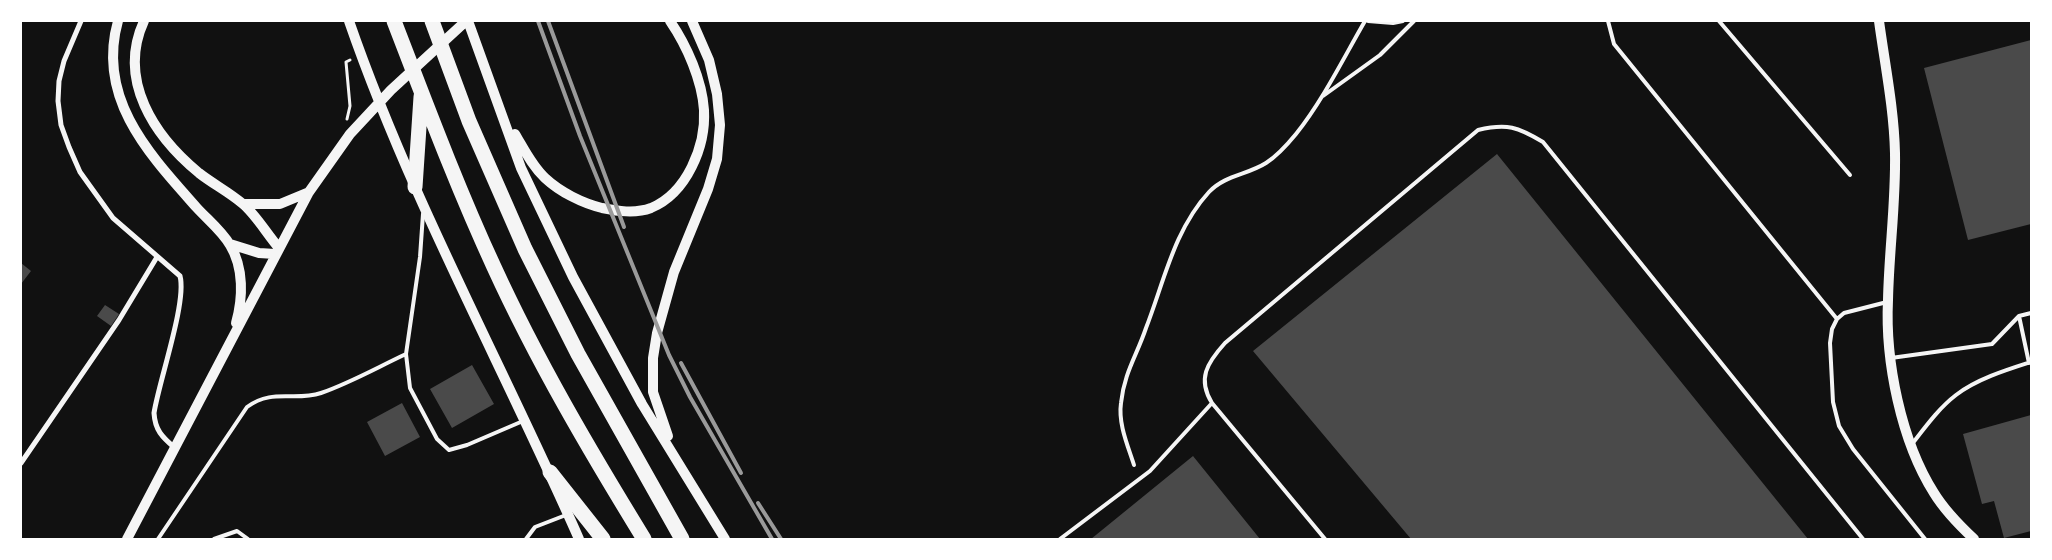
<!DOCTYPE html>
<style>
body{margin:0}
#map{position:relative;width:2052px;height:560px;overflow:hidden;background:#111;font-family:"Golos Text",sans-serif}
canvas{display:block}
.frame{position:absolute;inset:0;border:22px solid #fff;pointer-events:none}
</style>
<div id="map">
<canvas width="2052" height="560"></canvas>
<div class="frame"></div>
</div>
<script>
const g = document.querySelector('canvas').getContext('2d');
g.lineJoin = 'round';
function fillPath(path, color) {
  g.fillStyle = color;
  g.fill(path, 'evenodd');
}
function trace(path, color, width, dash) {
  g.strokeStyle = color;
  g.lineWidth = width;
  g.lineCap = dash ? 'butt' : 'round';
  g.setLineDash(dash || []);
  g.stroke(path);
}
fillPath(new Path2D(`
 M2031,40V224L1968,240L1924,68Z
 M1497,154L1808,539H1411L1253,351Z
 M21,263L31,271L21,284Z
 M105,305L119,314L111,326L97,316Z
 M472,365L494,404L452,428L430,389Z
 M402,403L420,437L385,456L367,422Z
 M2031,415V531L2004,538L1994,501L1982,504L1963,434Z
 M1193,456L1260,539H1091Z`), '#4a4a4a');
trace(new Path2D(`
 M347,119L350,106L346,62L350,60`), '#f5f5f5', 3);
trace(new Path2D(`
 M1368,21L1393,23L1403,21
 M1608,21L1614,44L1837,319
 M1719,21L1850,175
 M1323,96L1380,55L1414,21
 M423,214L420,257L406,354L410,388L437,439L449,450L467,445L523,421
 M1887,302L1844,313L1837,319L1832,329L1830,343L1833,402L1839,426L1853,449L1925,539
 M2019,316L2029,363
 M1891,358L1992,344L2019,316L2031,313
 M1912,444C1926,426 1939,408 1956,395C1977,379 2006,370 2031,362
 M1134,465C1128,446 1118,424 1121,403C1124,373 1137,355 1146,328C1164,282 1174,230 1209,192C1225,175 1247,175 1266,163C1277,156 1287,145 1296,134C1323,100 1343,59 1365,21
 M158,539L247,407C273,388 294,402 321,393C350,383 378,367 406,354
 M214,539L237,531L248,539
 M526,539L535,527L566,515
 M1060,539L1150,471L1212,403
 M1325,539L1212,403C1197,379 1207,363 1225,343L1478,130C1507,123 1518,127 1543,142L1863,539`), '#f5f5f5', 4);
trace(new Path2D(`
 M81,21L64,61L59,81L58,101L61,125L69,147L80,172L113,218L180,276C187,302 159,381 154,413C155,430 162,437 175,448
 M21,463L119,320L157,257`), '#f5f5f5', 5);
trace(new Path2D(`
 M118,21C96,99 150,155 197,208C208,220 222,231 230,245C244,268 243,298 236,323
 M144,21C117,80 154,136 199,173C213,184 229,192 243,204C256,215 267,234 279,248
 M349,21C411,200 503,366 579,539
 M468,21L521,168L573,277L642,404L725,539
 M1879,21C1885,65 1894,109 1895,153C1896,202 1889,251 1888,300C1885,361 1901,441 1934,493C1945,511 1959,525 1974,539
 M515,134C524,149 532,166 545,178C560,192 582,203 602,208C617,211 635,214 651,208C687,193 706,146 704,110C702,80 687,46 670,21
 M244,204H280L309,192
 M230,244L259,253L275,254
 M668,436L653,392V358L657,333L674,272L708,189L717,159L720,125L717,94L709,60L692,21
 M127,539L309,192L350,134L391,90L466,21`), '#f5f5f5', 10);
trace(new Path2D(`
 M394,21C426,104 457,187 494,267C537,361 590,451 644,539
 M432,21L469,121L525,249L578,354L682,539
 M415,187L421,97
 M550,472L603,539`), '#f5f5f5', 15);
trace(new Path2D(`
 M538,21L580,136L669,355L690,397L772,539
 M548,21L624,227
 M681,363L741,473
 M758,503L781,539`), '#9a9a9a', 4);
</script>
